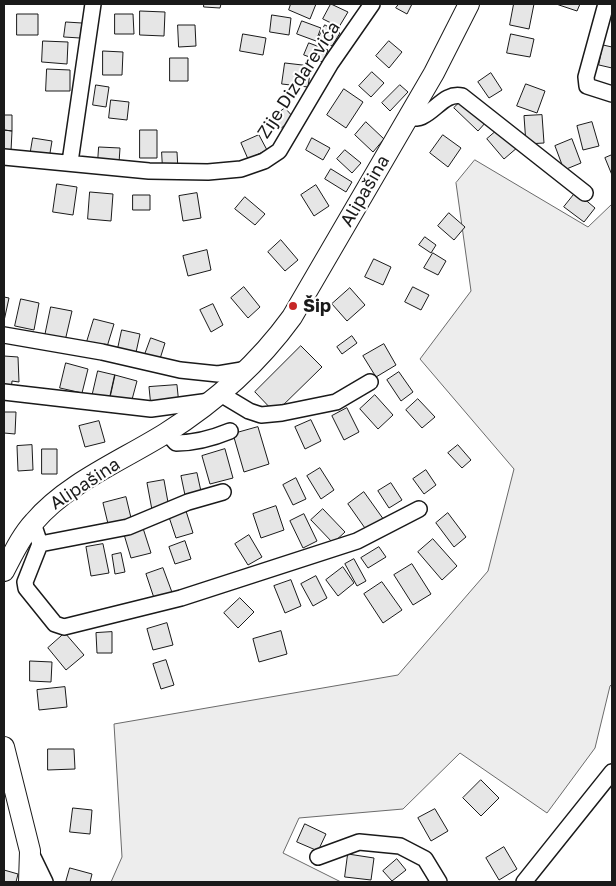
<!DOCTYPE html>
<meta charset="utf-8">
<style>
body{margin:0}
#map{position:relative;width:616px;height:886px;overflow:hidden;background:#fff;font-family:"Golos Text",sans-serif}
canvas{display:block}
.frame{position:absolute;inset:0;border:5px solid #1a1a1a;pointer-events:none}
</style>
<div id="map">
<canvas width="616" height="886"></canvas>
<div class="frame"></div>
</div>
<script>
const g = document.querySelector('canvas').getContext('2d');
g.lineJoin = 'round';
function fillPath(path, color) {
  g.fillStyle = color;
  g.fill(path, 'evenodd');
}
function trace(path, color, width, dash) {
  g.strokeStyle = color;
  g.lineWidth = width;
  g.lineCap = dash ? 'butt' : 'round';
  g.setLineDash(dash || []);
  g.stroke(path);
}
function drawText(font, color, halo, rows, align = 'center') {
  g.font = font + ' "Golos Text",sans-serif';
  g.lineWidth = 4;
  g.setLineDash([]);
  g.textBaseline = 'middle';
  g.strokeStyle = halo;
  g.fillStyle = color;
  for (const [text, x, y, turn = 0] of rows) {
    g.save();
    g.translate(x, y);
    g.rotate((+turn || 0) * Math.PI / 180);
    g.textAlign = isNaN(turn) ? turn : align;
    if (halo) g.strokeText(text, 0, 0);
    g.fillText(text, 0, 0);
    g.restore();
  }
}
const built = new Path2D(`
 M475,160L588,227L612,204V684L610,686L595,748L547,813L460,753L403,809L299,818L283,853L341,882H111L122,857L114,724L398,675L488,571L514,469L420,359L471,291L456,183Z`);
fillPath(built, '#ededed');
trace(built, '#6a6a6a', 1);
const building = new Path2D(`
 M204,4H221L220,8L204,7Z
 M291,4H316L310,19L289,10Z
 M331,4L348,12L339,27L323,19Z
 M399,4H412L407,14L396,8Z
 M514,4H534L529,29L510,25Z
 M560,4H580L577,11L559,5Z
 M140,11L165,12L164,36L140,35Z
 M17,14H38V35H17Z
 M115,14H133L134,34H115Z
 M272,15L291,18L289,35L270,32Z
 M302,21L321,28L316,41L297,34Z
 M66,22L82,23L80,38L64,37Z
 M178,25H195L196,46L179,47Z
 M325,25L340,33L332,46L318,39Z
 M243,34L266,38L263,55L240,51Z
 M511,34L534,39L530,57L507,53Z
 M43,41L68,42L67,64L42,62Z
 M389,41L402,52L389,68L376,56Z
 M309,43L328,50L323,62L304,55Z
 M603,45L612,47V68L599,65Z
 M103,51L123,52L122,75H103Z
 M170,58H188V81H170Z
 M285,63L311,66L308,87L282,84Z
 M47,69L70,70V91H46Z
 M372,72L384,83L371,97L359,86Z
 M491,73L502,90L489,98L478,82Z
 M526,84L545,91L537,113L517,106Z
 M96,85L109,87L106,107L93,105Z
 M400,85L408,92L390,111L382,103Z
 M344,89L363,102L346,128L327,115Z
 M111,100L129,102L127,120L109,118Z
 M462,100L486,122L478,131L454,108Z
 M285,108L294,118L280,129L271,119Z
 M4,115H12V131L4,130Z
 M542,115L544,143L526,144L524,116Z
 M366,122L384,139L373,152L355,135Z
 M592,122L599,146L583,150L577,126Z
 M501,127L518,147L504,159L487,139Z
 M4,130L12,131L11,151H4Z
 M140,130H157V158H140Z
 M259,135L267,150L248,159L241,143Z
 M443,135L461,148L448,167L430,153Z
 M33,138L52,141L49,159L30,156Z
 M312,138L330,148L323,160L306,150Z
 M572,139L581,163L564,170L555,146Z
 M99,147L120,148L119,163L98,162Z
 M345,150L361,163L352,173L337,159Z
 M162,152H177L178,170H163Z
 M612,155V175L605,158Z
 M331,169L352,182L346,192L325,179Z
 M57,184L77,187L73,215L53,212Z
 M316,185L329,206L314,216L301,195Z
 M90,192L113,194L111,221L88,219Z
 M576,192L595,208L584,222L564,207Z
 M197,193L201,218L183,221L179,196Z
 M133,195H150V210H133Z
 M245,197L265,214L255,225L235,209Z
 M449,213L465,227L454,240L438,226Z
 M425,237L436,245L431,253L419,245Z
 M281,240L298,260L285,271L268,252Z
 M207,250L211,270L188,276L183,256Z
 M433,253L446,261L438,275L424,268Z
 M374,259L391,267L383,285L365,277Z
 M244,287L260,307L248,318L231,298Z
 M413,287L429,295L421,310L405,302Z
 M350,288L365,305L347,321L332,304Z
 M4,297L9,298L4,321Z
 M21,299L39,303L34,330L15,326Z
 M213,304L223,325L211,332L200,310Z
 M51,307L72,311L65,341L45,336Z
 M94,319L114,324L106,350L86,345Z
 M122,330L140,334L135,357L117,353Z
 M352,336L357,343L342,354L337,347Z
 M151,338L165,343L159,362L144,357Z
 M384,344L396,365L376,377L363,356Z
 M301,346L322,367L275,413L255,392Z
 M4,356L18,357L19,382L12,381L11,391H4Z
 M66,363L88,369L82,393L60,388Z
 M98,371L115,375L109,402L92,397Z
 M399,372L413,392L401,401L387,380Z
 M115,375L137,381L130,407L109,402Z
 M177,385L179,405L151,407L149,387Z
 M375,395L393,415L378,429L360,409Z
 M418,399L435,417L422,428L406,410Z
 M347,408L359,432L344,440L332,416Z
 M4,412H16L15,434L4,433Z
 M311,420L321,441L305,449L295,427Z
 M99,421L105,442L85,447L79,426Z
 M258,427L269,464L244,472L233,434Z
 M32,445L33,470L18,471L17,446Z
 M458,445L471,460L462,468L448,453Z
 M42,449H57V474H42Z
 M225,449L233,478L210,484L202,456Z
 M320,468L334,490L321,499L307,476Z
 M426,470L436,485L424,494L413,479Z
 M197,473L202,496L186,500L181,476Z
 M296,478L306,499L293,505L283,485Z
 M164,480L169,508L152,510L147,483Z
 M391,483L402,500L389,508L378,491Z
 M364,492L384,520L367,531L348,504Z
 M126,497L132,522L109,528L103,503Z
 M276,506L284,530L261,538L253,514Z
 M323,509L345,532L333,543L311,520Z
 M186,511L193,533L176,538L169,517Z
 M448,513L466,537L454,547L436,523Z
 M304,514L317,541L303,548L290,521Z
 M142,525L151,553L131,558L123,531Z
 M249,535L262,557L248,565L235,544Z
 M433,539L457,566L442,580L418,552Z
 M185,541L191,559L175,564L169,547Z
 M103,544L109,573L91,576L86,547Z
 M379,547L386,557L368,568L361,558Z
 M121,553L125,572L115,574L112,555Z
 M354,559L366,581L357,586L345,564Z
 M412,564L431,594L413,605L394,575Z
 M343,567L354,583L338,596L326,580Z
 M163,568L173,595L155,601L146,574Z
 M316,576L327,598L313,606L301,584Z
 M291,580L301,606L285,613L274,586Z
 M382,582L402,610L383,623L364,594Z
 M240,598L254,612L238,628L224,613Z
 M167,623L173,645L153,650L147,629Z
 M281,631L287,654L259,662L253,639Z
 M112,632V653H97L96,633Z
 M65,633L84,655L66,670L48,648Z
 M166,660L174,685L161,689L153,664Z
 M30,661L52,662L51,682L30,681Z
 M65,687L67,707L39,710L37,690Z
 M48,749H74L75,769L48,770Z
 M481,780L499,798L481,816L463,798Z
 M73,808L92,810L90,834L70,832Z
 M435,809L448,831L431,841L418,818Z
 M305,824L326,834L318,851L297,842Z
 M504,847L517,869L499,880L486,858Z
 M348,854L374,858L371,880L345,877Z
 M397,859L406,870L392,881L383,871Z
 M70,868L92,874L90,882H66Z
 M4,870L18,874L16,882H4Z`);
fillPath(building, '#e6e6e6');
trace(building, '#1a1a1a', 1);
const minor = new Path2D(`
 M606,4L586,77L587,86L612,94
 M407,118C413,118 419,119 423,116C436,110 446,92 462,96L585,193
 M4,157L149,171L208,172L241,169L264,161L279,151L331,63L372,4
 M70,162L93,4
 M4,335L102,352L180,370L218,374L248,369
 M4,392L151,409L210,401
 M219,393L249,411L261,415L282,413L336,402L370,382
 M166,432L176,443C195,443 213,438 230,431
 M33,523L40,544L25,582L26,588L55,624L64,627L181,598L357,541L419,509
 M40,544L128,527L188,502L223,492
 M30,851L45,882
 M318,857L359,842L400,846L425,859L439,882
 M524,882L612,772`);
const major = new Path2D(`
 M4,571C13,554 21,536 34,522C67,483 123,460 166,433C215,402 258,364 292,317L434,73L469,4
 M4,747L30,851L29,882`);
trace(minor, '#1a1a1a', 18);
trace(major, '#1a1a1a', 22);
trace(minor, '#fff', 15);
trace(major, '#fff', 20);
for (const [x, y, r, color] of [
 [293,306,5,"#c62828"]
]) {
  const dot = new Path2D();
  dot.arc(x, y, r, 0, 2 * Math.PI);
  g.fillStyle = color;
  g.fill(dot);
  trace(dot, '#fff', 2);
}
drawText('18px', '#1a1a1a', '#fff', [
 ["Zije Dizdarevića",299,80,-57],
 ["Alipašina",365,191,-60],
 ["Alipašina",85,484,-33]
]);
drawText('bold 18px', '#1a1a1a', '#fff', [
 ["Šip",303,306]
], 'left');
</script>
